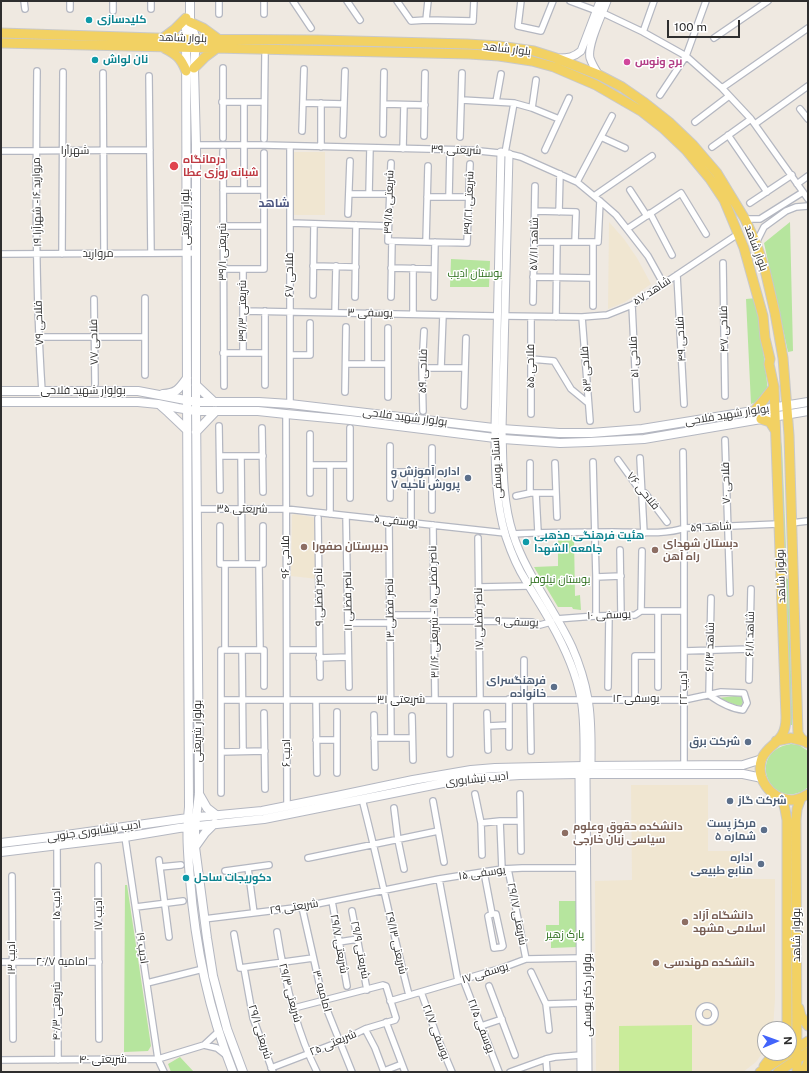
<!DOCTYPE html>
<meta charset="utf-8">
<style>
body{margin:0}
#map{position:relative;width:809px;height:1073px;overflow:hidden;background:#efe9e1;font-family:"Public Sans",sans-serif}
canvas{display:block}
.frame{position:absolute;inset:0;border:2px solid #2e2e2e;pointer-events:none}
.north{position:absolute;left:757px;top:1021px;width:40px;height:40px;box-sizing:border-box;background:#fff;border:1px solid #ababab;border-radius:50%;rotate:88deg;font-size:11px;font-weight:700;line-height:16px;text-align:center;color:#2e2e2e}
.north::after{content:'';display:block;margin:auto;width:14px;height:18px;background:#4264fb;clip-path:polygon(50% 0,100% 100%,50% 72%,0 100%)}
.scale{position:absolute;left:667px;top:20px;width:73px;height:18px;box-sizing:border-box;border:2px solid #2e2e2e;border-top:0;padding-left:5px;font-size:12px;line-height:14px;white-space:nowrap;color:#2e2e2e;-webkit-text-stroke:3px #fff;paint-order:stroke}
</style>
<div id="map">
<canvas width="809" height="1073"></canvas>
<div class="frame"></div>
<div class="north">N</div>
<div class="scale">100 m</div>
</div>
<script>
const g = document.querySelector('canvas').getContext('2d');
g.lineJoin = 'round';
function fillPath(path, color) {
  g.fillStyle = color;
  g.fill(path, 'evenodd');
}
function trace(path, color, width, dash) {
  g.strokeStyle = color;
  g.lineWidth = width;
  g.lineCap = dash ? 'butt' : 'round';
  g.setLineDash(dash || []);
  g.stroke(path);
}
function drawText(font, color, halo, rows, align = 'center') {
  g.font = font + ' "Public Sans",Cairo,sans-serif';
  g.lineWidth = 3;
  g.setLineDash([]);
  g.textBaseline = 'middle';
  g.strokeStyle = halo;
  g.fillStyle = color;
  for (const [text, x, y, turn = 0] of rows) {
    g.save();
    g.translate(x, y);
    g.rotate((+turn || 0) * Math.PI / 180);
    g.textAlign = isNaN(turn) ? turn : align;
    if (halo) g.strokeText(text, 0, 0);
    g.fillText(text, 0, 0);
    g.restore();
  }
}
fillPath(new Path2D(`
 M294,152H325V215H294Z
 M609,222L624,239L637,258L651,284L625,302L608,309Z
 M295,514L317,518L318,579L291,576L292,515Z
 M631,785H708V851H741V879H775V999L773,1029H765V1049L764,1051L756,1062L743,1072H596L595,881L632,880Z`), '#f0e6d1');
fillPath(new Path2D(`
 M790,222L793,351L788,352L764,243Z
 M451,259L490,261L489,287H450Z
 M757,298L768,391L764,399L751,404L746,299Z
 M779,432L782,447L787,574H785Z
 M574,537L575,596L580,595L581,610L573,609L572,607H558L534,567L558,566V538Z
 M785,578L788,579L792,707V725H790Z
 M735,696L743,697V702L741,706L736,705L718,698Z
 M791,744L799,745L808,751V787C804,791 799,793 794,794C764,798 751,750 791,744Z
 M125,885H127L151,1046L148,1051L124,1052Z
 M559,901H576L577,947L551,948V938H546V925H559Z
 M180,1057L194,1072H171L168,1064Z`), '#b6e59e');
fillPath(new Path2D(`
 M692,1025V1072H619V1026Z`), '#c9ec9a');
const minor = new Path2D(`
 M24,1L25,9
 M70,1V9
 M113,1V11
 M293,1L311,28
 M347,1L360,20
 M397,1L411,21L426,20L473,21L474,1
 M521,1L518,26L541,31L553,1
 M570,1L597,11
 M151,9V1
 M603,13L643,32L686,56L722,88L751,119L808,199
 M219,14V1
 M264,14V1
 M426,20L428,1
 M643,32L654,1
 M714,38L768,1
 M37,71C36,178 35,285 42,391
 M103,73L104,254
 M149,76L151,253
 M722,88L808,28
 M660,95L686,56L706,1
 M462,100L514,103L532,108L559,119
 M222,102H264
 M244,102V190
 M496,102L501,74
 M303,103L344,104
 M384,104L425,105
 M532,108L536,80
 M800,109L808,119
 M695,122L729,96
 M755,124L808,86
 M302,131L304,69
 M383,134L384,72
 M343,135L345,71
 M728,135L767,192
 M424,136L425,73
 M460,137L462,73
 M601,137L625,148
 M223,138V68
 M264,139L265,55
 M196,145H264L470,150L509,154L521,157L577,182L600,201L616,215L627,229L648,256L663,283
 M290,146V404
 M321,147V103
 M712,147L751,119
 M403,149L404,105
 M545,150L569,98
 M1,151L150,150
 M223,151L224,386
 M505,153L514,103
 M391,163L388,241L467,243L470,164
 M577,182L612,116
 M797,184L808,176
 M223,190H263
 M630,190L647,216
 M349,194H390
 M369,194L370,148
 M594,196L652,156
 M427,197H469
 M449,197L450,150
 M750,203L792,175
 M535,211L576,212L575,242
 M559,212L560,174
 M650,213L672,255
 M348,214L350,161
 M745,219H760L803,192
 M290,223L388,226
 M223,226H263
 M627,229L681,193L706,234
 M426,242L428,166
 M534,242H598L600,201
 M593,242V306
 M756,243L764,227L786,211L796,207L808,206
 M1,254L196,253
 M62,254L63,72
 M723,263L725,396
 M313,266L356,267
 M391,268L434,269
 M223,269H264V153
 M243,269V353
 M677,275L684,404
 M533,277L593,278
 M313,295L314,224
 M355,297L356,225
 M391,297L392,241
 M434,297L435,242
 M145,298V375
 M94,299L95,384
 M533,302L535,186
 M632,305L637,409
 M243,311L497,316
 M265,311V385
 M335,313L336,266
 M413,314V268
 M505,316L582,317L607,315L632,305L738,234
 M556,317L557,242
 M582,317L590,421
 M39,337H145
 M223,353H265
 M290,355H310V323
 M531,359L554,361L571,389L588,403
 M346,364H388
 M368,364V313
 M422,368H465
 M441,368L443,315
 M345,392L346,327
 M388,397V328
 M464,406L466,338
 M423,411L422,368L424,331
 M286,414L287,806
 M531,414V317
 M219,426L220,490
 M262,428L263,492
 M350,428V498
 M310,434V493
 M725,440L730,593
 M683,452L684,528V765
 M220,456H263
 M241,456L242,564
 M640,458L644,533
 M618,460L639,489L645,493L667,522
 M593,462L596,577V616
 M555,463L557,517
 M310,465H350
 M330,465V514
 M390,472H432
 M530,493V463
 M536,494L538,532
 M516,496L530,493H556
 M390,498V446
 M197,509H286L505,533
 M432,510V448
 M346,516L349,687
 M318,518L320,677
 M389,520L391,738
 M411,523V472
 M791,523L808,521
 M433,525L435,700
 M220,526V564H263V526
 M513,534C547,532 580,532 614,532C633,532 667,535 684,528L778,524
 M478,538L480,699
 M620,550L621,615
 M225,564V650
 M259,564L260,650
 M596,577L621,576
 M479,587L529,586
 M641,611L642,551
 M390,615H434
 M556,619L596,616L635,615L641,611H684
 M434,621H479L532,622L540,625L551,622
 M348,623H390
 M242,650L243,751
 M287,650H319
 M684,651L749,649
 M319,658L348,657
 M524,660V699
 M749,680L751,589
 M608,687L609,615
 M658,687V656
 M509,699V747
 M530,699L531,751
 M635,699V656H658V612
 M221,700H684L721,692L744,693L747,703L743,710C731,709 719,702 709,695L711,598
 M316,700L317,773
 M450,700V754
 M337,712V773
 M264,713L265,789
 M487,713L488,750
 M374,715L375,767
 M412,716L413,760
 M488,726L509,725
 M374,738H412
 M316,740H337
 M221,752L265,751
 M221,793V650H264V686
 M475,794L481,823L482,855
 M520,794L521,851
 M362,799C379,864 392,930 409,995
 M433,801L444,862
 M394,808L398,840L404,869
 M481,823L500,821
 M125,837L158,1059L164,1072
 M57,846L58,1060
 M308,858L438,831
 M159,860L169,937
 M98,866L99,1039
 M160,867L181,865
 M248,868L254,913
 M502,869L500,821H520
 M508,869L526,959
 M225,871L269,865
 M484,872L492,914
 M12,876L13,1039
 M439,879L458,981
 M332,901L347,986
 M136,907L183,901
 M302,907L323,1000L352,1072
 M352,911L367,990
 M492,914H496L503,946L502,947L494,948L488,916Z
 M204,919L302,907L439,879L502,869L522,868H580
 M277,932C284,977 296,1031 317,1072
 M234,934L240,968L313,958
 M339,942L358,939
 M1,962H99
 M244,968L253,1018L273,1072
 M531,972L546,1004L549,1030
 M463,979L499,1072
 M147,983L203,969
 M489,986L515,1055
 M421,992L438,1039L452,1072
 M390,1001L502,968L526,959L581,958
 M546,1004L581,1003
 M699 1014a8 8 0 1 1 16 0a8 8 0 1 1-16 0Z
 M386,1022L405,1072
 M481,1026L502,1019
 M365,1029L375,1048L384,1072
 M218,1032L204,1045L217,1048L226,1055
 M546,1059L547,1072
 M1,1060L158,1059L204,1045
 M271,1068L339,1042L365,1029L395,1020L396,1018L386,986L383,985L294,1008
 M384,1071L402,1064
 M510,1072L546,1059L555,1057L581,1055`);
const tertiary = new Path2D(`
 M559,58C568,58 574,57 581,51L600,1
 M599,75C595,69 592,64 590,58C587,45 602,15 607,1
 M501,152L495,428C495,464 495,501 506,537C511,552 517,567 526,581C534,595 543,608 551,623C564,646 576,672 581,699C585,721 584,744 584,766
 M509,154L502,429C503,464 502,500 513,534C526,575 554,608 572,647C579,663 585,682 588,699C592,721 591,744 591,766
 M579,774L581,1072
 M586,774L588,1072`);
const secondary = new Path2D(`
 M190,1V22L196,39L194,68L196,145V402L199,794L195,826V847L207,938L213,976L227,1029L243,1072
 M186,18L187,394L189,807C186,831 188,855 190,879C195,945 209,1011 233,1072
 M196,385L214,402
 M1,391H138L196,402H259L290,404L502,429L559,433H591L642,429L808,402
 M163,394C177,393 179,389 187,378
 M1,402H138L158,404L178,408L196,411H258L286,414L350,420L503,439L560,443L589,442L644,439L808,411
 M160,405L168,412L187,430
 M196,432L216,411
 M199,794L207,808L216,815
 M1,843L59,836L188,818L262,811L337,796L413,780L471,770L495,768L584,766L743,765L762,759
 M195,847L205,833L215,823
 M1,852L125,837L179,828L264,819L443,783L472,778L520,775L579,774H743L762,778`);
const primary = new Path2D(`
 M190,22L203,28L218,39
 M1,33L186,39L318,40L467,44L499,46L534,51L556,58L599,75L622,87L645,103L669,122L693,145L717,173L745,219L756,243L765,270L775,313L783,358L789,435L798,733L801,738L807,743
 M163,38L175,29L186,18
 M1,43L469,54L499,56L532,61L554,67L596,85L641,111L664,129L686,150L710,179L724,200L744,248L763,316L765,338L770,359L769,364L774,387L786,717C786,723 785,730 782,735C777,744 767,747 762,758C755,778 770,799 791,800C797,800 803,797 808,794
 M164,48C176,54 181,58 186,71
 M194,68L205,57L217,48
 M755,410L763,401L774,387
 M761,419L770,422L775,430
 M776,741L791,738L806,742
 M782,798L785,809L787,820V1029
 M799,1008L801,1016L808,1026
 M764,1066L774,1053
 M760,1072L808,1041
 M778,1072L808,1052
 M797,1072L796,820L797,809L801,798
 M804,1072L808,1062`);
trace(minor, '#b4b7c1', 8);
trace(tertiary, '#b4b7c1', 9);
trace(secondary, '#b4b7c1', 10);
trace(primary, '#c9c9c9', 11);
trace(minor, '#fff', 5.5);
trace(tertiary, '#fff', 7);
trace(secondary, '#fff', 8);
trace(primary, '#f2d163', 9);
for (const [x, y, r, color] of [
 [89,20,4,"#0f9aa8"],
 [95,60,4,"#0f9aa8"],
 [627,62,4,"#d1479c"],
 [174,166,5,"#e0444e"],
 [468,478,4,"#5c6f8a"],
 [526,542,4,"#0f9aa8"],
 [304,547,4,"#8d6e63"],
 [655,550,4,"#8d6e63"],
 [554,687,4,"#5c6f8a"],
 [748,742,4,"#5c6f8a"],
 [730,801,4,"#5c6f8a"],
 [764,830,4,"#5c6f8a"],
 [565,833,4,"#8d6e63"],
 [761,864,4,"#5c6f8a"],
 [186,878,4,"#0f9aa8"],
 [685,922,4,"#8d6e63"],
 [656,963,4,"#8d6e63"]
]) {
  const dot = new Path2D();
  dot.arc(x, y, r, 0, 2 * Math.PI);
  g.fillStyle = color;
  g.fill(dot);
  trace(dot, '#fff', 1.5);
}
drawText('bold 11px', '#0d838f', '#fff', [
 ["کلیدسازی",97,20],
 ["نان لواش",103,60],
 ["هئیت فرهنگی مذهبی",534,536],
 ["جامعه الشهدا",534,549],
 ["دکوریجات ساحل",194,878]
], 'left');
drawText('11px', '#2e2e2e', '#fff', [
 ["بلوار شاهد",183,38,2],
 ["بلوار شاهد",507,49,7],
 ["شریعتی ۳۹",456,150,2],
 ["شهرآرا",75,151],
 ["مروارید ۱۶- شهرآرا ۱۹",37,202,-91],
 ["شریعتی ۳۹/۱۵",389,202,-88],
 ["شریعتی ۳۹/۲۱",469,203,-88],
 ["بلوار شریعتی",186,217,-90],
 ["شاهد ۵۷/۱۱",534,244,-89],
 ["بلوار شاهد",756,248,70],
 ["شریعتی ۳۹/۱",223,252,-90],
 ["مروارید",98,254],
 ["فلاحی ۶۷",290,275,-90],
 ["شاهد ۵۷",652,291,-33],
 ["شریعتی ۳۹/۳",243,311,-90],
 ["یوسفی ۳",370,313,1],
 ["فلاحی ۷۹",39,323,-92],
 ["فلاحی ۴۷",724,329,-91],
 ["فلاحی ۴۹",681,339,-93],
 ["فلاحی ۷۷",94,342,-91],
 ["فلاحی ۵۱",634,357,-93],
 ["فلاحی ۵۵",531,366,-90],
 ["فلاحی ۵۳",586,369,-94],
 ["فلاحی ۵۹",423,371,-89],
 ["بولوار شهید فلاحی",83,391],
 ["بولوار شهید فلاحی",727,415,-9],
 ["بولوار شهید فلاحی",405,417,7],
 ["استاد یوسفی",497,468,-93],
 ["فلاحی ۷۰",726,483,-92],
 ["فلاحی ۷۶",643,491,51],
 ["شریعتی ۳۵",242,509,1],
 ["یوسفی ۵",396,521,6],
 ["شاهد ۵۹",711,527,-3],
 ["فلاحی ۹۶",286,557,-90],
 ["بولوار شاهد",781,576,-92],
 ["ناصر فضلی ۹",319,597,-91],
 ["ناصر فضلی ۱۱",348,601,-91],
 ["ناصر فضلی ۱۳",390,610,-91],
 ["ناصر فضلی ۱۵ - شریعتی ۳۱/۱۶",434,612,-91],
 ["یوسفی ۱۰",609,615,-2],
 ["ناصر فضلی ۱۷",479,619,-91],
 ["یوسفی ۹",517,622,3],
 ["شاهد ۶۱/۱",750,634,-89],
 ["شاهد ۶۱/۳",710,647,-89],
 ["ادیب ۲۲",684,688,-90],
 ["یوسفی ۱۲",636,699],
 ["شریعتی ۳۱",401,700],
 ["بولوار شریعتی",198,731,-90],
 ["ادیب ۶",287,753,-90],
 ["ادیب نیشابوری",477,779,-6],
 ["ادیب نیشابوری جنوبی",94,831,-8],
 ["یوسفی ۱۵",482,873,-8],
 ["ادیب ۱۵",57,904,-90],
 ["شریعتی ۲۹",294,907,-9],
 ["ادیب ۱۷",99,914,-90],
 ["شریعتی ۲۹/۱۷",517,914,79],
 ["بولوار شاهد",797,935,-90],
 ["شریعتی ۲۹/۱۳",396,943,77],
 ["شریعتی ۲۹/۷",339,944,80],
 ["ادیب ۱۹",142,948,82],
 ["شریعتی ۲۹/۹",360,950,79],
 ["ادیب ۱۳",12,958,-90],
 ["امامیه ۲۰/۷",62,962],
 ["یوسفی ۱۷",485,973,-17],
 ["امامیه ۳۰",322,991,74],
 ["شریعتی ۲۹/۳",290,993,75],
 ["بولوار دکتر یوسفی",588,995,-90],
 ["شریعتی ۴۰/۳",57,1011,-90],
 ["یوسفی ۲۱/۵",481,1026,69],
 ["شریعتی ۲۹/۱",260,1032,73],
 ["یوسفی ۲۱/۷",436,1032,69],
 ["شریعتی ۲۵",333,1043,-23],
 ["شریعتی ۴۰",103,1060]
]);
drawText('bold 11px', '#b23c85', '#fff', [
 ["برج ونوس",635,62]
], 'left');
drawText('bold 11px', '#be3a42', '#fff', [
 ["درمانگاه",183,160],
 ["شبانه روزی عطا",183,173]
], 'left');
drawText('11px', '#2c6e1b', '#fff', [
 ["بوستان ادیب",475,274],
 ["بوستان نیلوفر",560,580],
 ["پارک زهیر",565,935]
]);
drawText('bold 11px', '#4e5e75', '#fff', [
 ["اداره آموزش و",460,472],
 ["پرورش ناحیه ۷",460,485],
 ["فرهنگسرای",546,681],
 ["خانواده",546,694],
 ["شرکت برق",740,742],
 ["شرکت گاز",738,801,"left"],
 ["مرکز پست",756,824],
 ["شماره ۵",756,837],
 ["اداره",753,858],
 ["منابع طبیعی",753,871]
], 'right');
drawText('bold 11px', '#785e54', '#fff', [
 ["دبستان شهدای",663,544],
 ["راه آهن",663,557],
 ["دبیرستان صفورا",312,547],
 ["دانشکده حقوق وعلوم",573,827],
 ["سیاسی زبان خارجی",573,840],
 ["دانشگاه آزاد",693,916],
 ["اسلامی مشهد",693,929],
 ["دانشکده مهندسی",664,963]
], 'left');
drawText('bold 12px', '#4d5680', '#fff', [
 ["شاهد",274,203]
]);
</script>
